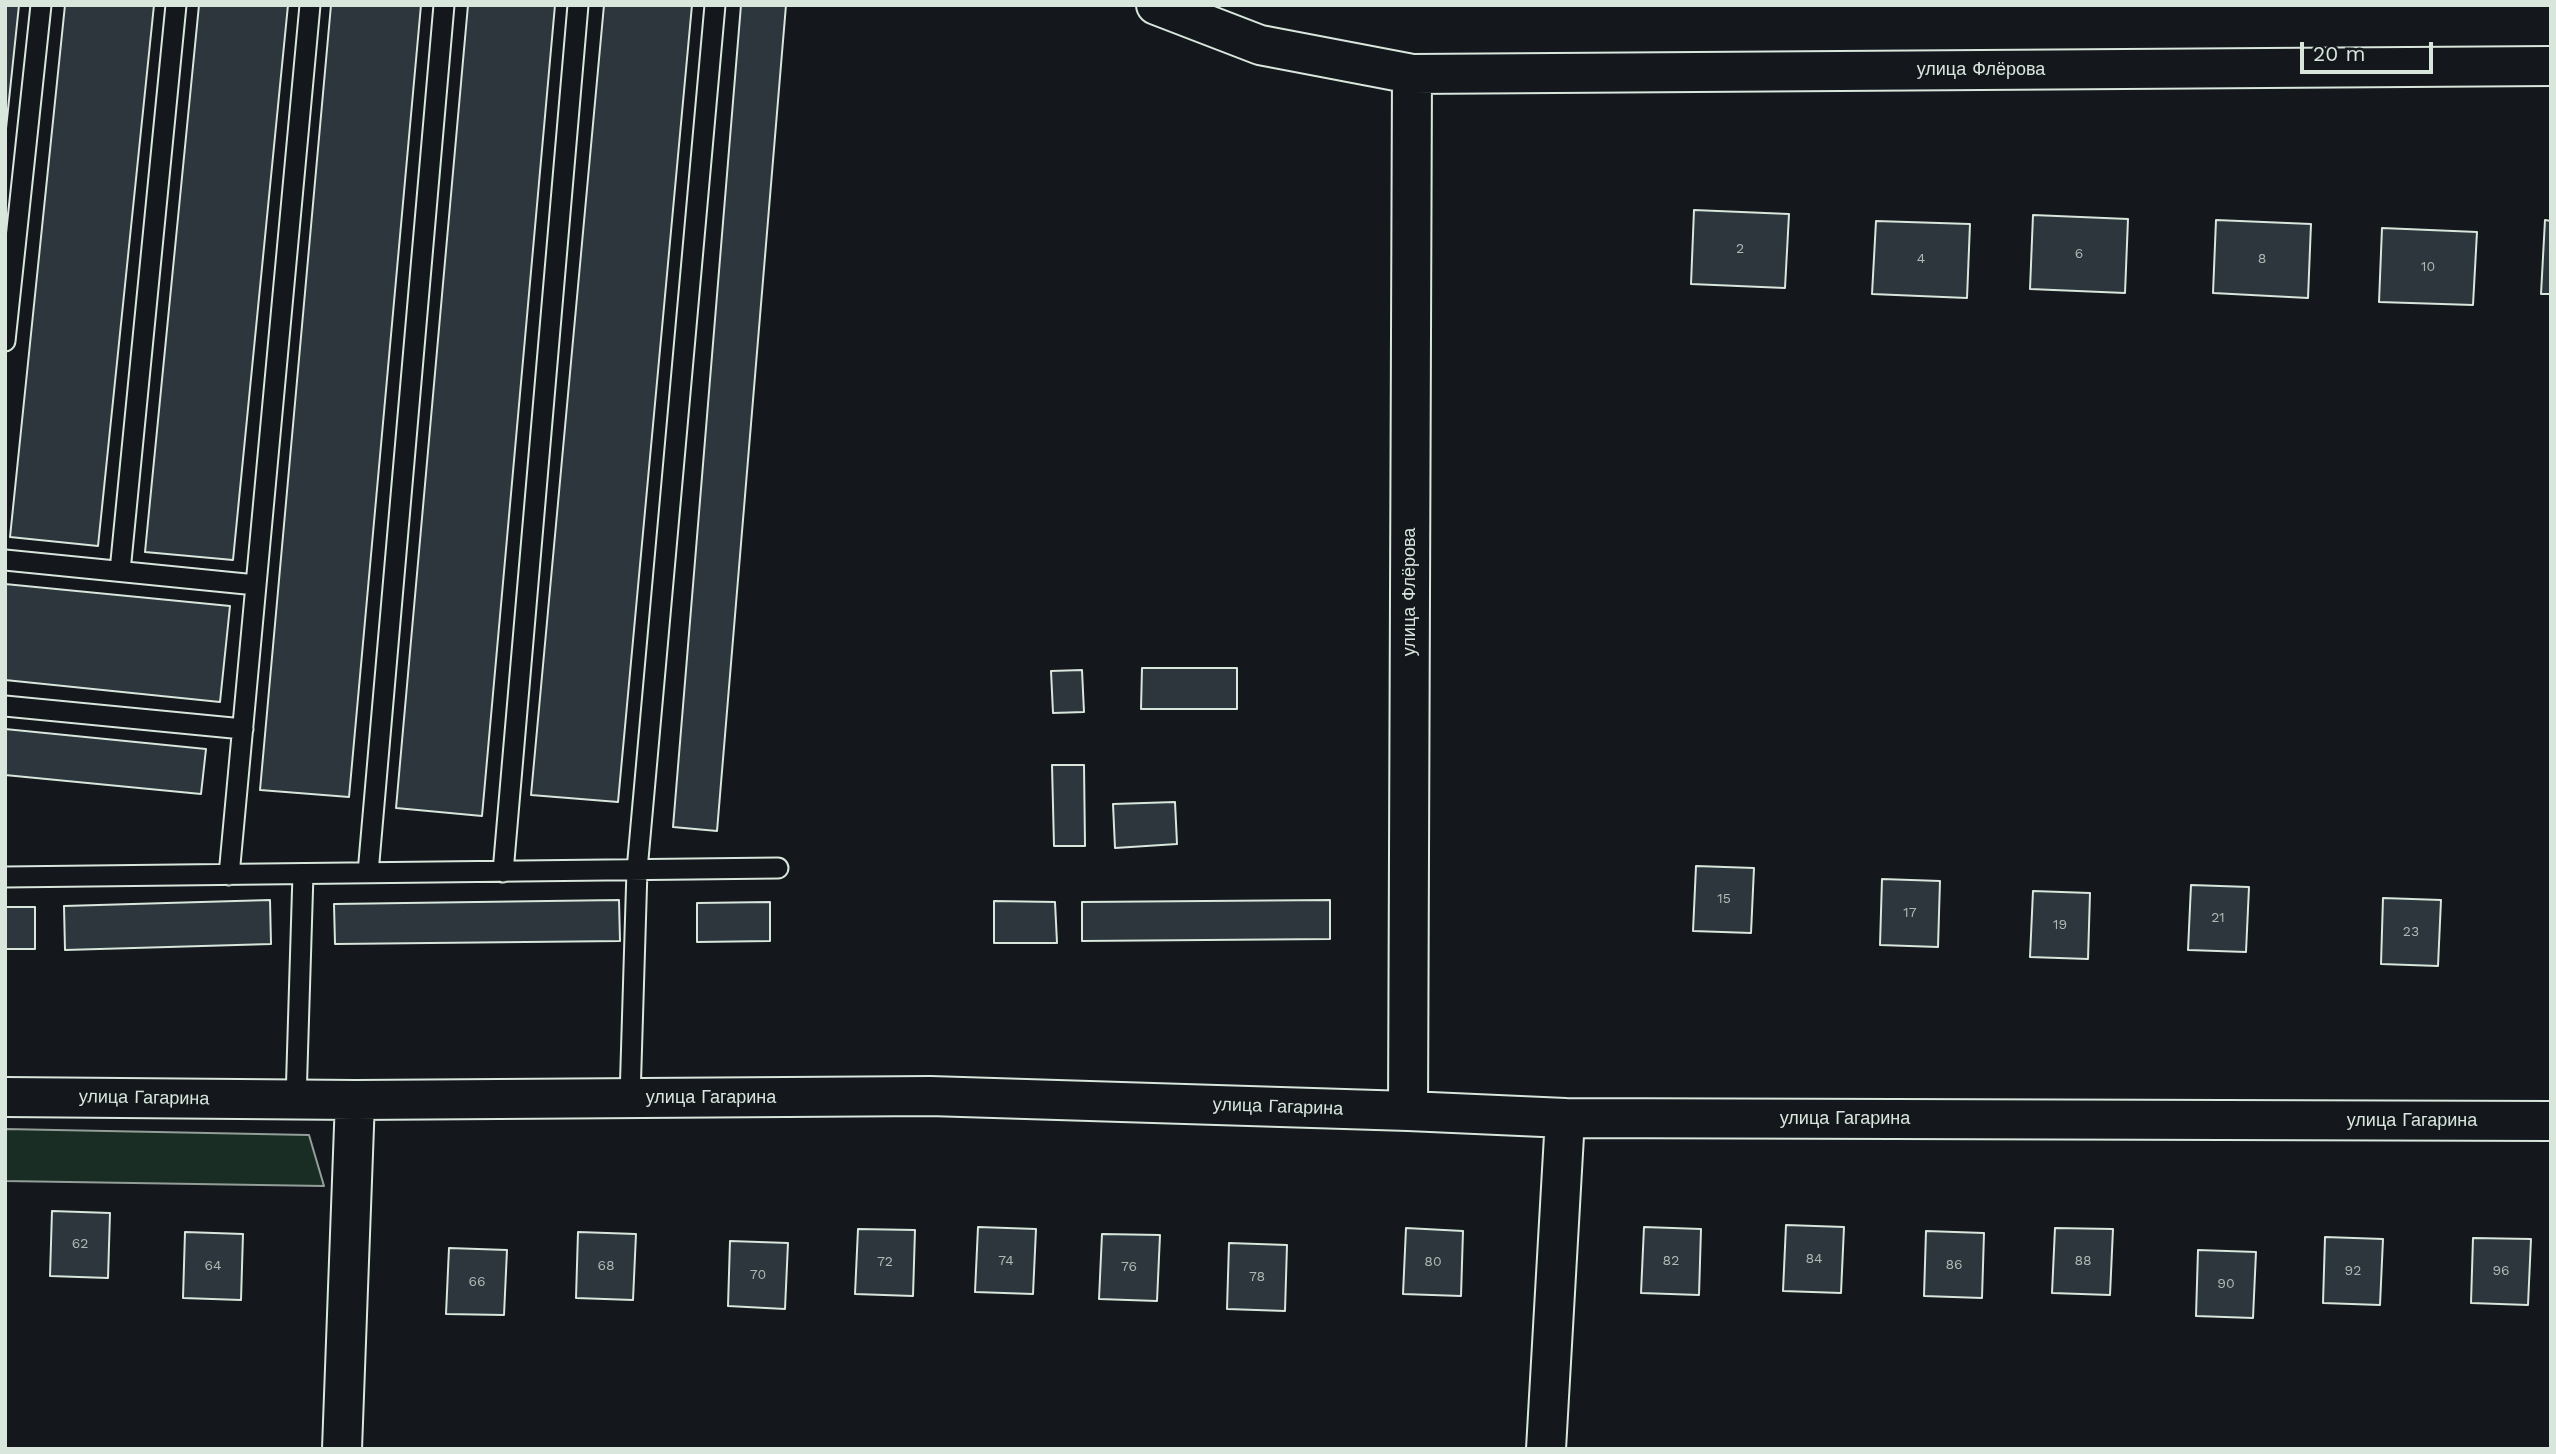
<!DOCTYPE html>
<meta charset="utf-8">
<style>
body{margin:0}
#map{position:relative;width:2556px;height:1454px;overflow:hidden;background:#14181c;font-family:"Work Sans",sans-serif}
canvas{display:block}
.frame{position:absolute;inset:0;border:7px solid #d8e6dc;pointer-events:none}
.scale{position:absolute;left:2300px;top:42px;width:133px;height:32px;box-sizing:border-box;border:4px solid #d8e6dc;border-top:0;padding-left:9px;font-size:21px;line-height:24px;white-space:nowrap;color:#d8e6dc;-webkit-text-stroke:5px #14181c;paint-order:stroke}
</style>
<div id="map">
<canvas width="2556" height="1454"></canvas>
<div class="frame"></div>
<div class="scale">20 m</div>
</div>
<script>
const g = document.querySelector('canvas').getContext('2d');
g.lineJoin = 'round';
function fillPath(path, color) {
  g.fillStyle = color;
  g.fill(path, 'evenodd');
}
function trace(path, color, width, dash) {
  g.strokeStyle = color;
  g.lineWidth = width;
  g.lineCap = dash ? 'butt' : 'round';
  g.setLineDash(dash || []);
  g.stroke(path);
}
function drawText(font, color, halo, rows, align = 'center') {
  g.font = font + ' "Work Sans",sans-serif';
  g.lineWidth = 5;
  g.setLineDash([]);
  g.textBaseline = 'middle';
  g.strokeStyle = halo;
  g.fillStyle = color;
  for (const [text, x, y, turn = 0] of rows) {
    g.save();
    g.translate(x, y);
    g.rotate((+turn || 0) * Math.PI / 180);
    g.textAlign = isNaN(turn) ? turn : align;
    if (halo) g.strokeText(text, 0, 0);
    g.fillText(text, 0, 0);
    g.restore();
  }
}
const green = new Path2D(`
 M5,1129L309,1135L324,1186L5,1181Z`);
fillPath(green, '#1a2d24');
trace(green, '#939e99', 2);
const building = new Path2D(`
 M5,5H19L5,138Z
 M65,5H154L98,546L10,537Z
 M199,5H288L233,560L145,552Z
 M331,5H421L349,797L260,790Z
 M468,5H555L482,816L396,808Z
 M604,5H692L618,802L531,795Z
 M741,5H786L717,831L673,827Z
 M1694,210L1789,214L1785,288L1691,284Z
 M2033,215L2128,219L2125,293L2030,289Z
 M2216,220L2311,224L2308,298L2213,293Z
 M2545,220L2551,221V294H2541Z
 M1876,221L1970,224L1967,298L1872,294Z
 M2382,228L2477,232L2473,305L2379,302Z
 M5,584L230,606L220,702L5,680Z
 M1142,668H1237V709H1141Z
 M1082,670L1084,712L1053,713L1051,671Z
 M5,729L206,749L201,794L5,775Z
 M1052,765H1084L1085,846H1054Z
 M1175,802L1177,844L1115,848L1113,804Z
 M1696,866L1754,868L1751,933L1693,931Z
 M1882,879L1940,881L1938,947L1880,945Z
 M2191,885L2249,887L2246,952L2188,950Z
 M2033,891L2090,893L2088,959L2030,957Z
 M2383,898L2441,900L2438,966L2381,964Z
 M270,900L271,944L65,950L64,906Z
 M619,900L620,941L335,944L334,904Z
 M1330,900V939L1082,941V902Z
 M994,901L1055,902L1057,943H994Z
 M770,902V941L697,942V903Z
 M5,907H35V949H5Z
 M52,1211L110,1213L108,1278L50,1276Z
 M1786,1225L1844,1227L1841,1293L1783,1291Z
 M978,1227L1036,1229L1033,1294L975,1292Z
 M1644,1227L1701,1229L1699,1295L1641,1293Z
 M1406,1228L1463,1231L1461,1296L1403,1294Z
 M2055,1228L2113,1229L2110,1295L2052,1293Z
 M858,1229L915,1230L913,1296L855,1294Z
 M1926,1231L1984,1233L1982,1298L1924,1296Z
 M185,1232L243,1234L241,1300L183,1298Z
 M578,1232L636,1234L633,1300L576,1298Z
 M1102,1234L1160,1235L1157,1301L1099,1299Z
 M2325,1237L2383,1239L2380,1305L2323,1303Z
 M2473,1238L2531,1239L2528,1305L2471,1303Z
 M730,1241L788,1243L785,1309L728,1306Z
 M1229,1243L1287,1245L1285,1311L1227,1309Z
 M449,1248L507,1250L504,1315L446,1314Z
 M2198,1250L2256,1252L2253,1318L2196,1316Z`);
fillPath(building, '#2c363c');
trace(building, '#d8e6dc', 2);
const lane = new Path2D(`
 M5,341L41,5
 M5,560L256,585
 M120,571L176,5
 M5,706L243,729
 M503,872L578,5
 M368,873L444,5
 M229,875L310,5
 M5,877L778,868
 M630,1098L637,870L715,5
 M296,1100L303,874`);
const street = new Path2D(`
 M1156,5L1260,45L1412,74L2551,66
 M5,1097L355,1100L930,1096L1408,1111L1565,1118L2551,1121
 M1408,1111L1412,74
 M342,1449L355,1100
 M1546,1449L1565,1118`);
trace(lane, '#d8e6dc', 23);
trace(street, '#d8e6dc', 42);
trace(lane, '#14181c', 19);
trace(street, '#14181c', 38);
drawText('14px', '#adbab4', null, [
 ["2",1740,249],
 ["6",2079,254],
 ["4",1921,259],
 ["8",2262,259],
 ["10",2428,267],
 ["15",1724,899],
 ["17",1910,913],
 ["21",2218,918],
 ["19",2060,925],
 ["23",2411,932],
 ["62",80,1244],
 ["84",1814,1259],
 ["74",1006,1261],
 ["82",1671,1261],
 ["88",2083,1261],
 ["72",885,1262],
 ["80",1433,1262],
 ["86",1954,1265],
 ["64",213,1266],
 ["68",606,1266],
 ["76",1129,1267],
 ["92",2353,1271],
 ["96",2501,1271],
 ["70",758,1275],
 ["78",1257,1277],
 ["66",477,1282],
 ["90",2226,1284]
]);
drawText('18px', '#d8e6dc', '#14181c', [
 ["улица Флёрова",1981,70],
 ["улица Флёрова",1410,592,-90],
 ["улица Гагарина",144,1098,1],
 ["улица Гагарина",711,1098],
 ["улица Гагарина",1278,1107,2],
 ["улица Гагарина",1845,1119],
 ["улица Гагарина",2412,1121]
]);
</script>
